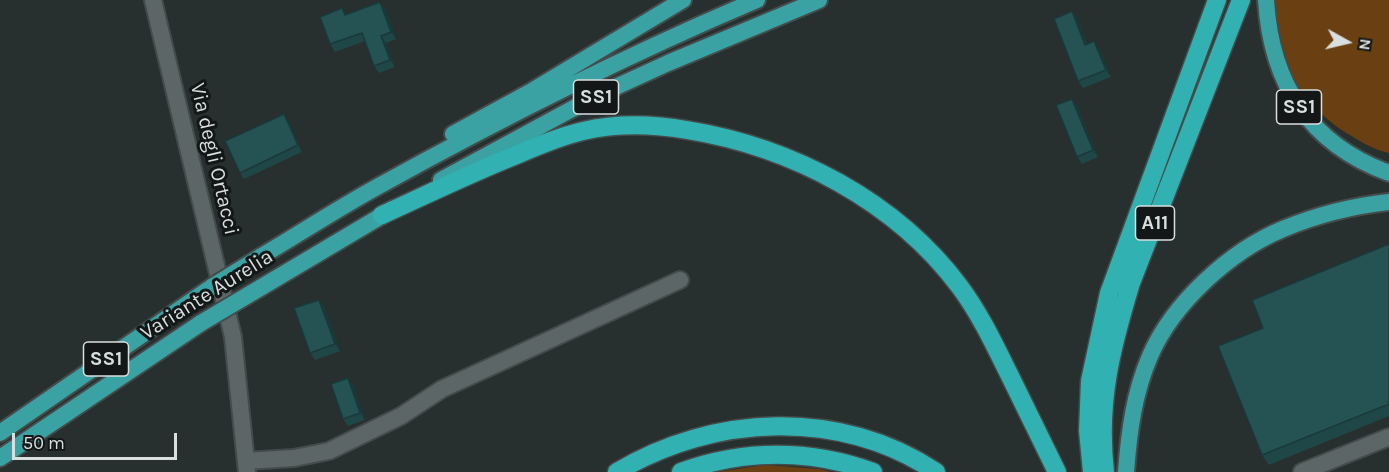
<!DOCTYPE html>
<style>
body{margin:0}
#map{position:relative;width:1389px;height:472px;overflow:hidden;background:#272f2f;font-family:Karla,sans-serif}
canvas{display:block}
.north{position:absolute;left:1317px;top:12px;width:60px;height:60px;-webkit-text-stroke:4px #131717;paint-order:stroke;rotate:98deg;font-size:16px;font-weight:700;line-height:24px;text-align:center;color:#d9dede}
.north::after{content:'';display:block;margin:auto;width:21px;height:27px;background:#d9dede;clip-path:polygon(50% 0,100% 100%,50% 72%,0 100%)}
.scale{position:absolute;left:12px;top:433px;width:165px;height:27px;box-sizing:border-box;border:3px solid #d9dede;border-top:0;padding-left:8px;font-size:18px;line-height:21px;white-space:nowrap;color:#d9dede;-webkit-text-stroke:4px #131717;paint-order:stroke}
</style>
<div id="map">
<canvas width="1389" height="472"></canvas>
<div class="north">N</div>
<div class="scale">50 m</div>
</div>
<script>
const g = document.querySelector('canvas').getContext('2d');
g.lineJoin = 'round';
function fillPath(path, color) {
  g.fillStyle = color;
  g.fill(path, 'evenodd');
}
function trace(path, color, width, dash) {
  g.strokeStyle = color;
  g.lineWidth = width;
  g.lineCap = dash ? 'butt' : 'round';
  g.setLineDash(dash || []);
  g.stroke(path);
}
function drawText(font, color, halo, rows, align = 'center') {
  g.font = font + ' Karla,sans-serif';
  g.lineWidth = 6;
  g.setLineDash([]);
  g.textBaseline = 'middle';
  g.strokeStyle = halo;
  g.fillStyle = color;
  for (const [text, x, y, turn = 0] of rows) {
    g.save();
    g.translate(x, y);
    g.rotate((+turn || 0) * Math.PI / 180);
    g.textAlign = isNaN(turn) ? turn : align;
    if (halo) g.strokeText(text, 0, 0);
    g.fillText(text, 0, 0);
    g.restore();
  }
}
fillPath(new Path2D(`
 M1274,0H1389V153C1376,150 1366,145 1355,138C1301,108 1275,61 1274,0Z
 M766,465L819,469L831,472H717Z`), '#6a3f12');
const minor = new Path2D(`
 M153,0L233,337L247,472
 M246,461L294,458L329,451L401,416L442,389L680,280
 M1302,472L1389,437`);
const trunk = new Path2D(`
 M1266,0C1271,83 1309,144 1389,173
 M453,134L530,92L683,0
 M441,180L596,96L668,63L819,0
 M260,257C299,234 337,209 377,187C500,119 627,55 757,0
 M260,288L393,209
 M0,433L213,286
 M0,458L201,323
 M1126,472C1129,432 1134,393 1150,356C1173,303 1230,251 1283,229C1317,215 1352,206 1389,202`);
const motorway = new Path2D(`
 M382,215C428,194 473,172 519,154C540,145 561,136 583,131C618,123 652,124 687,130C792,147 896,201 960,287C980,314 994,344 1009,374C1025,407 1041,439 1057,472
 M617,472C713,414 841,408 936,472
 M681,472C743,449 811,449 873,472
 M1092,472L1088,431L1090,381L1109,293L1217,0
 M1105,472C1097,402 1111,349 1131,283L1241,0`);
trace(minor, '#444b4b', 20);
trace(trunk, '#444b4b', 20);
trace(motorway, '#444b4b', 21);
trace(minor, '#5d6666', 16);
trace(trunk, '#3aa2a3', 16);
trace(motorway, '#31b1b2', 18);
const trunkBridge = new Path2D(`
 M213,286L260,257
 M201,323L260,288`);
trace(trunkBridge, '#444b4b', 20, []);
trace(trunkBridge, '#3aa2a3', 16);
fillPath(new Path2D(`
 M380,2L385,9L396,39L386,43L395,67L379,73L374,66L365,41L335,52L330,44L342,8L346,15Z
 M1072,11L1077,19L1087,44L1099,48L1111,77L1083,88L1078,81Z
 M1072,99L1077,106L1098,157L1082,164L1077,157Z
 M288,121L302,152L244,179L240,173Z
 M1389,244V416L1269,465L1262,455L1263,328Z
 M324,307L340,351L315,360L310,353Z
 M353,385L365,420L348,426L343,419Z`), '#204747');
fillPath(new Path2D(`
 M380,2L385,9L396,39L391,32Z
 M1072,11L1077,19L1090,52L1085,45Z
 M381,36L386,43L395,67L390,60Z
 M1094,41L1099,48L1111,77L1106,70Z
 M1072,99L1077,106L1098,157L1093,150Z
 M284,114L288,121L302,152L298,145Z
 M319,300L324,307L340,351L335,344Z
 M348,378L353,385L365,420L360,413Z`), '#1a393a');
const building = new Path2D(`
 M380,2L391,32L381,36L390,60L374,66L362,33L330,44L320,17L342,8L345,15Z
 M1072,11L1085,45L1094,41L1106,70L1078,81L1054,19Z
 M1072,99L1093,150L1077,157L1056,105Z
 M284,114L298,145L240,173L225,141Z
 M1389,244V404L1262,455L1218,346L1263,328L1252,300Z
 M319,300L335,344L310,353L294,308Z
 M348,378L360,413L343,419L331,384Z`);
fillPath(building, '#255253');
trace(building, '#1a393a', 1.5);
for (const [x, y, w] of [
 [596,97,45],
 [1299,107,45],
 [1155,223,39],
 [106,359,45]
]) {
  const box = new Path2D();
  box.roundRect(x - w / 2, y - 17, w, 34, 4.5);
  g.fillStyle = '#131717';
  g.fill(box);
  trace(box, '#d9dede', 1.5);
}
drawText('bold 20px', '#d9dede', null, [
 ["SS1",596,97],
 ["SS1",1299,107],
 ["A11",1155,223],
 ["SS1",106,359]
]);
drawText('21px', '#d9dede', '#131717', [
 ["Via degli Ortacci",214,159,77],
 ["Variante Aurelia",207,295,-32]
]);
</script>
